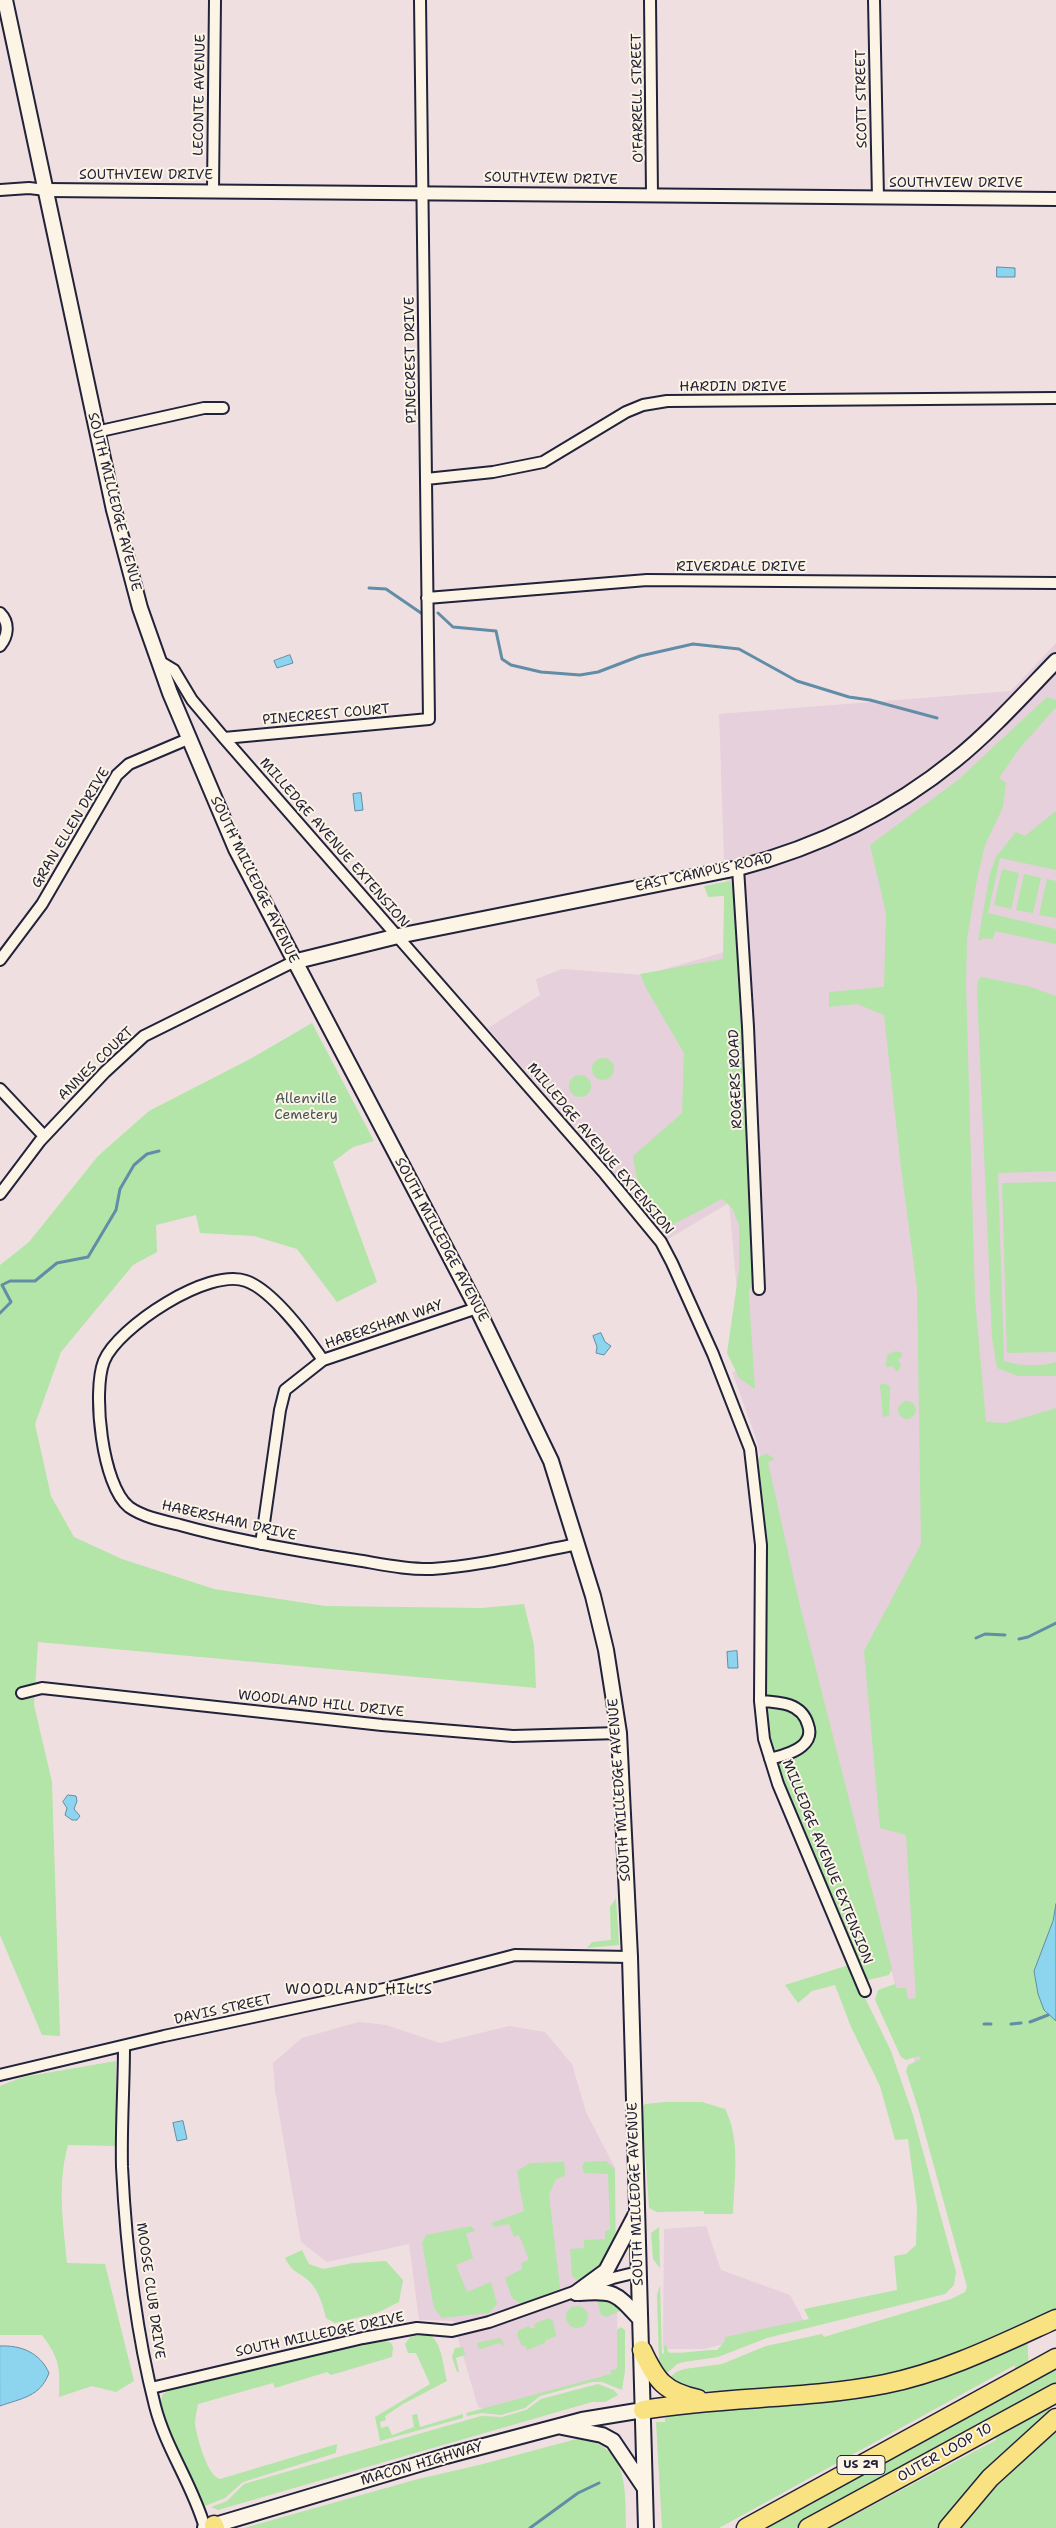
<!DOCTYPE html>
<style>
body{margin:0}
canvas{display:block;background:#efdfe0}
</style>
<canvas width="1056" height="2528"></canvas>
<script>
const g = document.querySelector('canvas').getContext('2d');
g.lineJoin = 'round';
function fillPath(path, color) {
  g.fillStyle = color;
  g.fill(path, 'evenodd');
}
function trace(path, color, width, dash) {
  g.strokeStyle = color;
  g.lineWidth = width;
  g.lineCap = dash ? 'butt' : 'round';
  g.setLineDash(dash || []);
  g.stroke(path);
}
function drawText(font, color, halo, rows, align = 'center') {
  g.font = font + ' "Shantell Sans",sans-serif';
  g.lineWidth = 4;
  g.setLineDash([]);
  g.textBaseline = 'middle';
  g.strokeStyle = halo;
  g.fillStyle = color;
  for (const [text, x, y, turn = 0] of rows) {
    g.save();
    g.translate(x, y);
    g.rotate((+turn || 0) * Math.PI / 180);
    g.textAlign = isNaN(turn) ? turn : align;
    if (halo) g.strokeText(text, 0, 0);
    g.fillText(text, 0, 0);
    g.restore();
  }
}
fillPath(new Path2D(`
 M1056,643V2303L962,2249L756,1438L732,1372L744,1369L729,1203L665,1241L638,1202L488,1028L540,995L536,979L562,969L644,975L728,951V887L724,857L719,714L1011,691Z
 M359,2022L386,2025L440,2043L509,2026L545,2032L572,2064L586,2112L615,2168L618,2370L612,2375L484,2409L478,2407L453,2321L419,2320L409,2244L327,2262L301,2242L275,2090L273,2063L302,2038Z
 M706,2226L721,2270L790,2295L805,2323L704,2349H663L664,2229Z`), '#e6d0dc');
fillPath(new Path2D(`
 M1047,697L1056,700V707L1019,749L999,778L1006,783L1003,807L985,845L977,879L967,939L966,985L975,1299L986,1422L1006,1423L1056,1408V2313L1027,2325L1029,2382L1056,2368V2383L1051,2386L1049,2432L1056,2428V2528H956L970,2489L938,2528H830L996,2440V2416L795,2528H758L1016,2389L1015,2365L719,2528H662L656,2422H665V2412C784,2407 905,2399 1015,2347L957,2356L873,2381L817,2389L690,2391L668,2379L676,2372L684,2369L722,2364L766,2346L822,2334L824,2337L951,2299L965,2292L967,2287L918,2108L906,2071L908,2065L921,2059L919,2056L906,2060L901,2057L875,2000L878,1990L895,1984L897,1988H906L908,1999L916,1998L906,1835L880,1828L864,1651L921,1544L917,1288L901,1168L884,1015L857,1004L829,1007V992L884,987L886,913L870,845L958,780Z
 M1056,811V870L1000,858L988,913L1056,929V944L995,931L993,939L984,938L978,941L990,873L996,857L1016,832L1025,836Z
 M1002,869L1019,873L1011,909L994,905Z
 M1024,874L1041,878L1033,913L1016,910Z
 M1047,879L1056,881V918L1039,915Z
 M729,881L734,885L754,1287L749,1289V1297L755,1389L739,1378L727,1353L739,1270V1225L732,1208L722,1199L668,1227L639,1192L633,1156L682,1113L684,1053L646,988L640,974L723,959L724,896L708,897L704,886Z
 M982,977L1031,987L1056,996V1171L998,1173L1004,1361C1019,1366 1041,1367 1056,1362V1376H1018L997,1368L992,1338L977,991L978,980Z
 M312,1023L374,1141L353,1147L333,1162L377,1282L337,1302L297,1249L254,1236L200,1233L196,1215L156,1225L157,1252L133,1265L61,1352L35,1424L51,1496L74,1537L122,1559L214,1589L325,1606L482,1608L524,1604L534,1645L536,1688L38,1642L34,1705L52,1782L60,2036L42,2035L0,1935V1265L29,1242L98,1156L149,1111L250,1059Z
 M592 1069a11 11 0 1 1 22 0a11 11 0 1 1-22 0Z
 M569 1086a11 11 0 1 1 22 0a11 11 0 1 1-22 0Z
 M1056,1182V1352L1007,1353L1002,1183Z
 M896,1351L902,1353V1356L898,1360L901,1365L898,1372L892,1366L886,1367L887,1355Z
 M882,1383L890,1386L889,1416L883,1417L880,1385Z
 M898 1410a9 9 0 1 1 18 0a9 9 0 1 1-18 0Z
 M767,1454L775,1459L768,1462L800,1606L892,1969L889,1975L868,1980L860,1968L792,1804L772,1744L766,1705L767,1539L757,1461L760,1456Z
 M616,1898L619,1945L587,1948L592,1942L611,1940L610,1907Z
 M849,1965L891,2051L913,2115L956,2272L954,2285L945,2294L767,2338L718,2357L684,2362L677,2364L665,2375L659,2364L657,2295L660,2285L662,2354L664,2353V2346L666,2345L668,2352C676,2355 705,2349 717,2350L725,2341V2337L809,2319L804,2309L897,2290L894,2256L906,2254L916,2245L917,2207L908,2139L895,2140L880,2086L851,2027L835,1985L812,1991L798,2003L785,1985Z
 M116,2061V2146L68,2145C57,2184 63,2223 67,2263L105,2264L134,2381L116,2392L92,2386L59,2397C60,2368 60,2359 42,2335H0V2086L23,2077Z
 M665,2102H702L725,2109C741,2139 734,2181 733,2214H704V2211L657,2212L649,2208L642,2108L645,2104Z
 M564,2162L565,2176L556,2179L549,2195L560,2288L559,2291L521,2304L512,2298L505,2278L522,2269L521,2263L529,2260L519,2235L514,2237L509,2224L493,2227L492,2223L524,2211L517,2171L530,2163Z
 M585,2162L606,2161L615,2169V2244L608,2262L581,2283L572,2276L570,2249L584,2248V2240L605,2239V2231L610,2230L608,2174L584,2173L582,2167Z
 M471,2226L475,2231L466,2233L473,2258L456,2265L467,2292L491,2282L497,2304L489,2313L442,2318L434,2308L422,2243L426,2235Z
 M659,2227L660,2268L653,2259L651,2233Z
 M302,2250L309,2264L323,2269L353,2263L386,2261L403,2280L399,2302L377,2313L335,2323L326,2318C323,2306 319,2291 310,2282C299,2271 294,2275 285,2258Z
 M606,2295L624,2309L607,2317L601,2315L597,2300Z
 M566 2317a11 11 0 1 1 22 0a11 11 0 1 1-22 0Z
 M549,2318L553,2321L556,2336L545,2341V2343L527,2350L525,2346H522L517,2335L519,2330L529,2326L531,2329L535,2327L534,2324Z
 M621,2327L625,2330V2371L622,2390L602,2382H592L540,2396L525,2408L501,2415L482,2413L467,2416L466,2413L611,2374V2370L617,2369V2330Z
 M426,2334C442,2337 443,2367 447,2381L403,2404L385,2416L386,2420L380,2422L381,2428L388,2426L392,2435L414,2427L412,2415L417,2414L420,2427L463,2414V2418L380,2441L375,2417L430,2384L416,2353H408L405,2344L410,2337Z
 M500,2338L505,2346L499,2343L480,2349L478,2347L477,2343Z
 M383,2340L391,2343L393,2347L392,2357L331,2375L327,2372L275,2388L273,2383L198,2404C197,2410 195,2418 195,2424C197,2437 207,2476 220,2479L337,2444L336,2453L243,2482L225,2498L205,2506C192,2489 152,2412 163,2394L178,2386Z
 M463,2347L465,2355L456,2358L459,2372H457L452,2357L455,2348Z
 M598,2384L614,2390L618,2395L605,2402H592L218,2510L211,2507L227,2501L244,2484L481,2416L502,2417L526,2410L541,2399Z
 M584,2437L599,2440L605,2444L599,2442L598,2444C629,2459 625,2499 626,2528H244L418,2479L479,2465Z`), '#b2e5a7');
const water = new Path2D(`
 M997,267L1015,268V277H997Z
 M290,655L293,663L277,668L274,661Z
 M361,793L363,810L355,811L353,794Z
 M601,1333L605,1342L611,1346L604,1355L596,1353L597,1347L593,1336Z
 M737,1651L738,1668H728L727,1652Z
 M68,1795L76,1796L77,1801L74,1809L80,1816L77,1820H72L65,1815L67,1808L63,1802Z
 M1056,1904V2021L1044,2010L1038,1994L1034,1971L1053,1921Z
 M183,2121L187,2139L177,2141L173,2123Z
 M0,2346C22,2345 40,2353 49,2373C40,2397 22,2398 0,2406Z`);
fillPath(water, '#8dd4ef');
trace(water, '#628da7', 1);
trace(new Path2D(`
 M369,588L386,589L421,613
 M438,613L453,627L496,631L502,659L511,665L541,672L580,675L598,672L640,656L693,644L739,649L797,681L849,697L870,700L937,718
 M0,1313L11,1302L2,1285L10,1281H35L57,1263L88,1257L116,1210L120,1189L134,1165L147,1154L159,1151
 M976,1638L985,1634L1005,1635
 M1019,1639L1028,1637L1056,1623
 M1030,2022L1048,2015
 M984,2024H991
 M1011,2024L1021,2023
 M530,2528L578,2493L599,2483`), '#628da7', 3);
const minor = new Path2D(`
 M650,0L652,195
 M874,0L878,198
 M0,190L29,188L46,190
 M213,190L215,0
 M96,432L204,408H223
 M426,479L493,472L543,462L626,412L643,405L667,401L1056,398
 M427,598L647,580L1056,583
 M0,613C10,623 8,636 0,646
 M159,661L174,670L192,700L224,738L605,1174L661,1242L672,1263L713,1354L750,1449L761,1545L760,1701L764,1739L778,1784L865,1991
 M224,738L429,719L420,0
 M738,868L748,1027L759,1289
 M0,960L42,904L117,775L129,764L188,739
 M0,1089L44,1136
 M0,1194L40,1141L105,1072L144,1036L293,962
 M323,1360C307,1337 272,1290 246,1281C209,1267 118,1327 104,1361C92,1391 102,1486 129,1507C143,1517 163,1521 180,1525C237,1541 297,1551 356,1560C381,1564 407,1570 432,1569C481,1566 529,1553 578,1544
 M261,1544L280,1410L285,1390L323,1360L477,1308
 M22,1693L42,1688L382,1725L513,1736L619,1733
 M760,1701C780,1702 802,1703 808,1725C811,1733 809,1740 802,1746C794,1753 781,1756 770,1759
 M124,2046C124,2086 121,2126 122,2167C126,2246 135,2328 155,2406C166,2449 193,2485 205,2528
 M0,2075L164,2036L389,1988L515,1955L630,1957
 M151,2388L363,2338L417,2328L452,2331L489,2322L613,2278L638,2272`);
const tertiary = new Path2D(`
 M46,190L1056,199`);
const secondary = new Path2D(`
 M5,0L114,510L140,608L170,693L236,849L477,1308L551,1461L593,1596L606,1650L619,1733L630,1957L646,2528
 M293,962L398,936L738,868C818,847 891,812 955,760C990,732 1025,693 1056,661
 M576,2293L606,2271L635,2216
 M579,2293C615,2290 616,2293 640,2319
 M562,2427L602,2435L613,2441L644,2487
 M205,2528L446,2456L582,2420L643,2410`);
const motorway = new Path2D(`
 M642,2350C656,2380 664,2392 698,2399
 M643,2410C723,2396 804,2400 885,2384C945,2372 1001,2344 1056,2319
 M214,2525L215,2528
 M746,2528L1056,2358
 M808,2528L1056,2393
 M948,2528L990,2478L1056,2418`);
trace(minor, '#22223b', 14);
trace(tertiary, '#22223b', 16);
trace(secondary, '#22223b', 18);
trace(motorway, '#22223b', 21);
trace(minor, '#fcf5e5', 10);
trace(tertiary, '#fcf5e5', 12);
trace(secondary, '#fcf5e5', 14);
trace(motorway, '#f8e281', 18);
for (const [x, y, w] of [
 [861,2465,48]
]) {
  const box = new Path2D();
  box.roundRect(x - w / 2, y - 9.5, w, 19, 4);
  g.fillStyle = '#fcf5e5';
  g.fill(box);
  trace(box, '#22223b', 1);
}
drawText('bold 12px', '#22223b', null, [
 ["US 29",861,2465]
]);
drawText('14px', '#22223b', '#fcf5e5', [
 ["LECONTE AVENUE",200,95,-89],
 ["O'FARRELL STREET",638,98,-91],
 ["SCOTT STREET",862,99,-91],
 ["SOUTHVIEW DRIVE",146,175],
 ["SOUTHVIEW DRIVE",551,179,1],
 ["SOUTHVIEW DRIVE",956,183],
 ["PINECREST DRIVE",411,360,-91],
 ["HARDIN DRIVE",733,387],
 ["SOUTH MILLEDGE AVENUE",114,502,76],
 ["RIVERDALE DRIVE",741,567],
 ["PINECREST COURT",326,715,-5],
 ["GRAN ELLEN DRIVE",71,828,-59],
 ["MILLEDGE AVENUE EXTENSION",334,843,49],
 ["EAST CAMPUS ROAD",704,873,-12],
 ["SOUTH MILLEDGE AVENUE",254,880,64],
 ["ANNES COURT",96,1064,-44],
 ["ROGERS ROAD",736,1079,-92],
 ["MILLEDGE AVENUE EXTENSION",600,1149,50],
 ["SOUTH MILLEDGE AVENUE",441,1240,62],
 ["HABERSHAM WAY",384,1325,-19],
 ["HABERSHAM DRIVE",229,1521,13],
 ["WOODLAND HILL DRIVE",321,1704,6],
 ["SOUTH MILLEDGE AVENUE",620,1790,-94],
 ["MILLEDGE AVENUE EXTENSION",827,1862,68],
 ["DAVIS STREET",223,2010,-12],
 ["SOUTH MILLEDGE AVENUE",636,2194,-92],
 ["MOOSE CLUB DRIVE",150,2291,82],
 ["SOUTH MILLEDGE DRIVE",320,2335,-12],
 ["OUTER LOOP 10",945,2453,-29],
 ["MACON HIGHWAY",422,2464,-16]
]);
drawText('14px', '#465356', '#fcf5e5', [
 ["Allenville",306,1099],
 ["Cemetery",306,1115]
]);
g.letterSpacing = '1px';
drawText('15px', '#22223b', '#fcf5e5', [
 ["WOODLAND HILLS",359,1990]
]);
g.letterSpacing = '0px';
</script>
